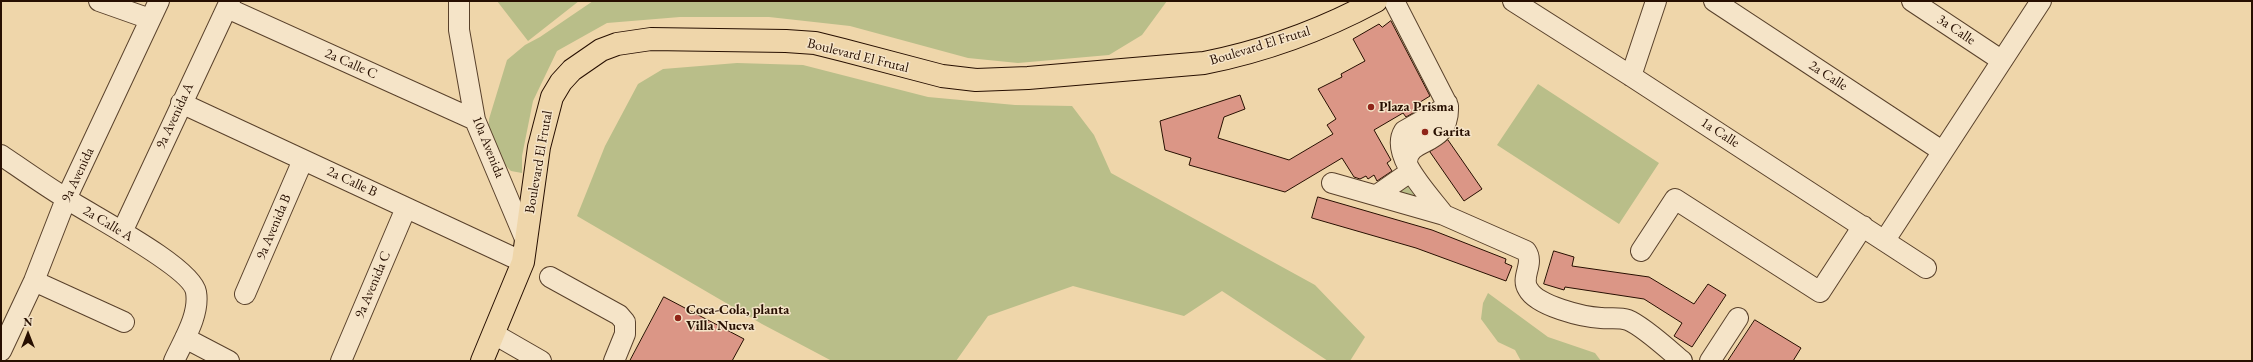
<!DOCTYPE html>
<style>
body{margin:0}
#map{position:relative;width:2253px;height:362px;overflow:hidden;background:#efd6aa;font-family:"EB Garamond",serif}
canvas{display:block}
.frame{position:absolute;inset:0;border:2px solid #270f01;pointer-events:none}
.north{position:absolute;left:8px;top:314px;width:40px;height:40px;-webkit-text-stroke:3px #f5e4c8;paint-order:stroke;rotate:0deg;font-size:11px;font-weight:700;line-height:16px;text-align:center;color:#270f01}
.north::after{content:'';display:block;margin:auto;width:14px;height:18px;background:#270f01;clip-path:polygon(50% 0,100% 100%,50% 72%,0 100%)}
</style>
<div id="map">
<canvas width="2253" height="362"></canvas>
<div class="frame"></div>
<div class="north">N</div>
</div>
<script>
const g = document.querySelector('canvas').getContext('2d');
g.lineJoin = 'round';
function fillPath(path, color) {
  g.fillStyle = color;
  g.fill(path, 'evenodd');
}
function trace(path, color, width, dash) {
  g.strokeStyle = color;
  g.lineWidth = width;
  g.lineCap = dash ? 'butt' : 'round';
  g.setLineDash(dash || []);
  g.stroke(path);
}
function drawText(font, color, halo, rows, align = 'center') {
  g.font = font + ' "EB Garamond",serif';
  g.lineWidth = 3;
  g.setLineDash([]);
  g.textBaseline = 'middle';
  g.strokeStyle = halo;
  g.fillStyle = color;
  for (const [text, x, y, turn = 0] of rows) {
    g.save();
    g.translate(x, y);
    g.rotate((+turn || 0) * Math.PI / 180);
    g.textAlign = isNaN(turn) ? turn : align;
    if (halo) g.strokeText(text, 0, 0);
    g.fillText(text, 0, 0);
    g.restore();
  }
}
fillPath(new Path2D(`
 M497,1H579L528,41Z
 M593,1H1167L1142,35L1109,55L1018,63L968,58L850,26L769,17H680L607,23L557,51L533,101L522,156V173L511,171L499,159L488,134L489,119L507,60L525,45L540,37Z
 M737,63L803,65L928,97L1015,105L1072,106L1094,135L1111,173L1315,285L1365,337L1350,361H1328L1222,291L1184,316L1073,286L988,316L956,361H832L762,324L577,216L605,146L638,84L663,69Z
 M1538,84L1659,163L1619,224L1497,145Z
 M1410,183L1425,204L1394,192Z
 M1488,293L1548,337L1595,353L1601,361H1521L1515,350L1498,342L1481,319L1483,303Z`), '#b9be89');
const building = new Path2D(`
 M1391,21L1430,96L1417,104L1420,109L1406,117L1403,113L1374,130L1391,160L1387,163L1392,171L1377,181L1374,175L1368,179L1366,176L1360,179L1354,177L1342,158L1285,192L1189,165L1191,158L1165,150L1160,121L1240,95L1245,109L1224,117L1218,138L1289,160L1333,134L1327,125L1336,119L1318,89L1342,77L1341,74L1365,61L1353,39L1379,24L1382,27Z
 M1448,140L1482,189L1464,201L1430,152Z
 M1318,197L1432,230L1506,259L1505,263L1512,266L1506,281L1416,248L1312,218Z
 M1554,251L1574,257L1572,266L1649,277L1694,304L1708,284L1726,295L1692,347L1674,336L1682,323L1644,299L1565,287L1564,290L1544,284Z
 M664,297L744,339L732,361H630Z
 M1755,320L1801,348L1793,361H1728Z`);
fillPath(building, '#db9686');
trace(building, '#270f01', 1);
const minor = new Path2D(`
 M99,1L150,19
 M459,1V30L475,120L526,241
 M1394,1L1448,106C1450,148 1408,136 1407,162
 M1513,1L1631,76L1926,268
 M1714,1L1942,151
 M1912,1L2001,60
 M227,8L475,120
 M1631,76L1656,1
 M181,103L523,262
 M1,155C23,170 44,185 67,199C91,215 192,267 196,292C200,315 183,341 174,361
 M1332,183L1444,215L1526,251C1535,264 1520,277 1528,289C1537,306 1583,317 1601,318C1610,319 1619,317 1628,320C1643,326 1669,350 1682,361
 M1377,195L1410,172
 M1444,215C1430,196 1389,155 1404,131L1441,110L1447,103
 M122,232L230,1
 M1885,240L2041,1
 M1641,251L1675,199L1820,292L1863,226
 M550,277L619,315L625,322V334L614,361
 M34,281L124,322
 M245,294L303,160
 M494,334L541,361
 M185,338L229,361
 M1,351L34,281L66,199L159,1
 M341,361L406,208
 M1710,361L1738,318`);
const major = new Path2D(`
 M482,361L523,262L539,147L552,97L561,82L572,70L601,50L617,44L651,39L786,41L815,43L843,50L942,76L976,80L1028,78L1204,63C1265,51 1322,30 1376,1`);
trace(minor, '#59412b', 22);
trace(major, '#270f01', 24);
trace(minor, '#f5e4c8', 20);
trace(major, '#efd6aa', 22);
for (const [x, y, r, color] of [
 [1371,107,4,"#8f2418"],
 [1425,132,4,"#8f2418"],
 [678,318,4,"#8f2418"]
]) {
  const dot = new Path2D();
  dot.arc(x, y, r, 0, 2 * Math.PI);
  g.fillStyle = color;
  g.fill(dot);
  trace(dot, '#f5e4c8', 1.5);
}
drawText('14px', '#270f01', '#f5e4c8', [
 ["3a Calle",1956,30,34],
 ["Boulevard El Frutal",1260,46,-17],
 ["Boulevard El Frutal",858,56,14],
 ["2a Calle C",351,64,24],
 ["2a Calle",1828,76,33],
 ["9a Avenida A",175,116,-65],
 ["1a Calle",1720,133,33],
 ["10a Avenida",488,147,68],
 ["Boulevard El Frutal",539,162,-80],
 ["9a Avenida",78,175,-65],
 ["2a Calle B",352,182,25],
 ["2a Calle A",108,224,31],
 ["9a Avenida B",274,227,-67],
 ["9a Avenida C",373,285,-67]
]);
drawText('bold 14px', '#270f01', '#f5e4c8', [
 ["Plaza Prisma",1379,107],
 ["Garita",1433,132],
 ["Coca-Cola, planta",686,310],
 ["Villa Nueva",686,326]
], 'left');
</script>
